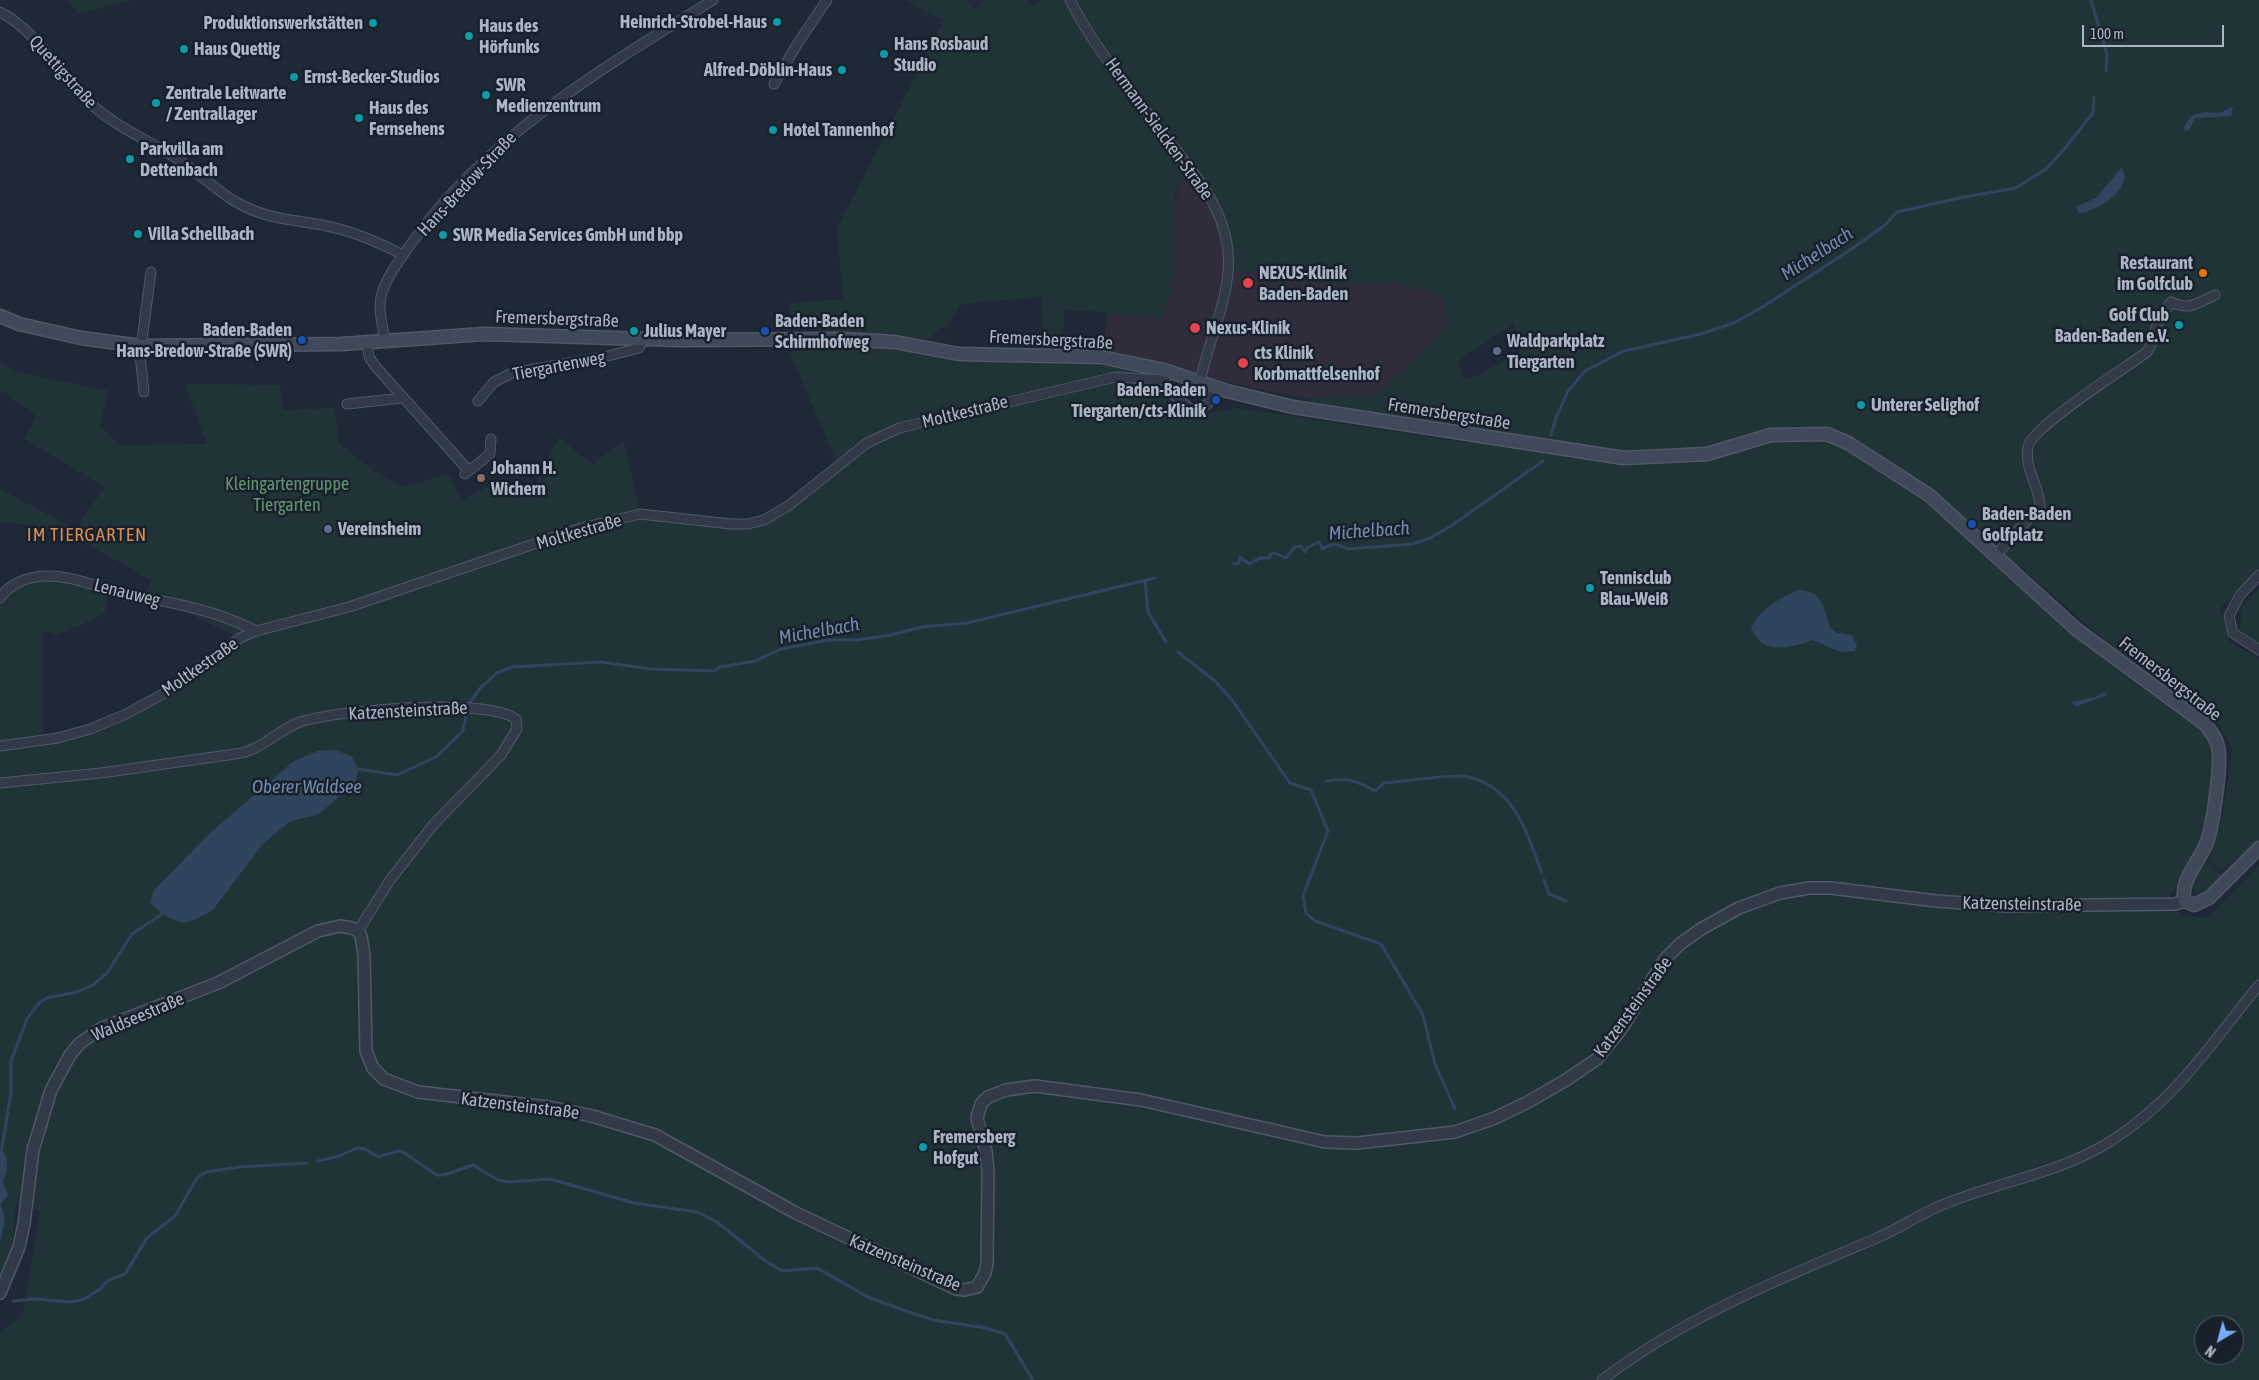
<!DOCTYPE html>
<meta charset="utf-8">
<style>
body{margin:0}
#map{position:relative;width:2259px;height:1380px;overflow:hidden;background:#1f2836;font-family:"Asap Condensed",sans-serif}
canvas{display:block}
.north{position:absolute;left:2194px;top:1315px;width:50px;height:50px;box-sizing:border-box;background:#18202b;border:1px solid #535c68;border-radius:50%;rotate:217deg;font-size:14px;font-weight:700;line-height:20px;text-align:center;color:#acb5c4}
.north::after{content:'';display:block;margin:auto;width:18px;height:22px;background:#7aacfa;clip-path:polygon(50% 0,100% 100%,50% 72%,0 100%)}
.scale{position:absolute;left:2082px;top:25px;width:142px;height:22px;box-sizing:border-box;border:2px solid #acb5c4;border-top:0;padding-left:6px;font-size:15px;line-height:18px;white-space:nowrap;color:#acb5c4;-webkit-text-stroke:4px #18202b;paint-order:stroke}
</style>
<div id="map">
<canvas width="2259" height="1380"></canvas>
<div class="north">N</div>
<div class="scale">100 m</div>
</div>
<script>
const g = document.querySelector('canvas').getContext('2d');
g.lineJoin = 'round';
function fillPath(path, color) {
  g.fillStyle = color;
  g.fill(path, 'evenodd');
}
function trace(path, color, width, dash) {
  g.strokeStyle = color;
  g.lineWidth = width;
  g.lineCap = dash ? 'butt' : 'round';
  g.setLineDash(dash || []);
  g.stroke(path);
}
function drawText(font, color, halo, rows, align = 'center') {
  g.font = font + ' "Asap Condensed",sans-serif';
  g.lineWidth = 5;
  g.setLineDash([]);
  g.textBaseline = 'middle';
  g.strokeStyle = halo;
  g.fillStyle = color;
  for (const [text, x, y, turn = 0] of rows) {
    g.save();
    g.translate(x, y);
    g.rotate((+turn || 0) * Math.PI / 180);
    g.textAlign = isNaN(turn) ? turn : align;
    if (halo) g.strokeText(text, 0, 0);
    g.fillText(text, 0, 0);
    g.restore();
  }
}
fillPath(new Path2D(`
 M1190,166L1214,204L1229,272H1273L1331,285L1397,282L1443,297L1448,324L1424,350L1375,396H1330L1311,399L1101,357L1108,312L1163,319L1175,264L1173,208L1182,175Z`), '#2f2d3b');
fillPath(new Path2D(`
 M68,0H130L77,14Z
 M904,0H966L975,8L984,0H1027L1033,6L1043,0H1066L1070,7V0H2259V567L2220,609L2230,642L2259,659V843L2220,870L2208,860L2222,821L2232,749L2216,720L2112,647L2020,566L2006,573L2113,666L2186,716L2184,717C2193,724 2203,730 2208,741C2217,764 2208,820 2199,843C2192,862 2178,881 2168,900C2180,920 2188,917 2210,917L2259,865V1380H0V1332L23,1315L40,1212L16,1203L12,1246L0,1276V1243L5,1219L1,1204L8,1195L3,1181L2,1148H0V592L44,576L107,589L106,613L56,636L43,630V740L124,715L240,638L164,602L144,599L151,580L71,535L105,487L24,439L36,416L3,391L0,394V363L17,372L108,391L100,427L120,445L207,444L185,384L280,385L283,410L335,408L338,443L374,471L404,487L449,473L461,501L497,481L528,498L559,437L592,464L624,442L640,514L748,524L764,520L838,465L787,346L900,349L955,360L1132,367L1136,383L1158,385L1180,408L1195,415L1239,408L1462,442L1479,428L1310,410L1311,399L1330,396H1375L1424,350L1448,324L1443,297L1397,282L1331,285L1273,272H1228L1224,232L1190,166C1165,192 1177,230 1175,263C1174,281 1167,301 1163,320L1108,312L1064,310L1063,347H1044L1041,297L962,304L949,323L928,339L788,328L790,303L843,299L837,228L944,21ZM1513,324L1526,348L1481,374L1463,379L1458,361ZM336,750L319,814L289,822L263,844L213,910L183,862L211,832L294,761L318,751ZM2204,1325H2234V1355H2204Z
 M0,489L72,527L66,537L20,524L0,522Z
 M2259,589V645L2240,631L2241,607Z
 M2205,860L2223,874L2207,890L2197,895L2192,887Z`), '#203437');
fillPath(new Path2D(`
 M2233,106L2231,116L2195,118L2189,130L2185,131L2184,127L2191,116L2204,112L2220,113Z
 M2122,167C2134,191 2097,210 2079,214L2076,207L2096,198Z
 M1798,590C1824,591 1823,607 1830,628L1838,633L1852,635L1857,645L1854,651L1841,652L1812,640C1800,646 1772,652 1761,642C1757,639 1754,633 1751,629C1759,609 1779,599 1798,590Z
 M2104,692L2107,695L2075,707L2072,702L2095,697Z
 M336,750L352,757L358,769L355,783L319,814L289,822L263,844L213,910L195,920L182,923L162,914L150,902L154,890L211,832L294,761L318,751Z
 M0,1148C10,1156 8,1170 3,1181L8,1195L1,1204L5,1219L0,1243Z`), '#31445e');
trace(new Path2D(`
 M2091,0L2107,54L2106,71
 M1551,435L1556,418L1568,391L1585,371L1624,351L1701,334L1734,323L1764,306L1856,246L1885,225L1897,212L1964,197L2016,188L2046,169L2066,147L2093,113L2094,97
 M1233,564L1239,563L1240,557L1249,564L1260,558H1270V554L1275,553L1286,558L1295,547L1301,546L1305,552L1308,547L1319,542L1323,549C1332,542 1337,544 1347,549L1413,544L1430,538L1451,526L1543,461
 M1145,580L1148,612L1166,642
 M1178,652L1215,681L1232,700L1290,783L1311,790L1328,831L1303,896L1306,913L1315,921L1381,944L1423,1015L1435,1064L1455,1109
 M470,703L480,688L497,673L512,667L600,662L651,669L715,671L720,667L755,661L781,649L828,640H857L891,635L922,627L967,623L1155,578
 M358,769L397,775L436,757L463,731L466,716
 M1327,781C1346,777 1358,781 1375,791L1384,783C1401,782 1455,773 1469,777C1515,788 1527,834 1542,873
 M1544,880L1549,894L1566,901
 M2,1148L11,1092V1061L27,1019L39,1003L47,998L77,992L93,985L107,973L132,934L162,914
 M318,1161L339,1156L357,1148L365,1149L378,1157L398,1151L403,1152L437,1175H444L473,1165L498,1180L508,1182L550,1179L634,1203L697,1212L717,1222L767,1262L783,1271L817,1268L868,1297L903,1310L933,1320L986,1328L1005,1334L1033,1380
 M13,1301L35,1299L70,1302L82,1300L99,1290L107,1281L125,1274L147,1238L175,1216L197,1178L206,1172L239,1167L307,1163`), '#31445e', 3);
const minor = new Path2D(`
 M1070,0C1093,46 1128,87 1159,128C1191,171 1234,213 1228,272C1225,309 1207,346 1200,382
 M0,12C38,31 59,76 90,103C117,128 149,140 179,160C197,172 213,187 231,199C271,224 302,218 343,230C364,236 384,245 403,255
 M774,84L796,46L827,0
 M385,342C383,326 377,308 382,293C388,274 402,257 413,241C489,135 604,67 713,0
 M367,343L369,357L376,367L469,471
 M1164,375C1165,389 1181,402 1191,409L1207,405L1215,387
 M144,392L140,355L151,272
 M478,401L494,382L512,373L604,357L639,348L643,339
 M347,404L402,398
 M465,474L490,454L491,439
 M1995,556L2040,506C2039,485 2024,469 2028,447C2031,427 2127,367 2147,352C2153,343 2153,338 2156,328C2159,319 2165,311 2171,302C2190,311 2197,303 2215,295
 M2259,575L2240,595L2229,616L2233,633L2259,650
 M0,598C10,583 29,576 47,576C75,576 101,588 128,596C139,599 151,599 162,601C195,607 227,616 256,631
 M0,746L58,738L90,729L124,715L163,694L240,638L256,631L349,607L581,528L640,514L731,524H748L764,520L788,506L867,443L899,428L1115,377L1164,380
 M0,783L101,773L235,754C241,753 248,752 253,749C269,742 283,728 300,722C337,710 484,697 516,719L517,729L501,755L434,824L390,880L358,931
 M1602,1380C1684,1317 1782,1278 1877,1238C1901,1228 1922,1212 1947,1203C2002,1181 2060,1173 2111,1141C2177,1099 2211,1043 2259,985`);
const tertiary = new Path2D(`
 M0,1293L19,1247L24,1224L33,1150L51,1090L70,1055L80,1043L102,1028L218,983L318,931L340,926L352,928L358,931L361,936L364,955L366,1051L373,1068L384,1079L418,1092L549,1107L592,1116L655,1135L796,1213L956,1289L965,1290L977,1287L985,1273L987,1264L988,1171L986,1151L977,1118L981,1104L988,1097L1006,1090L1035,1086L1141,1100L1325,1142L1357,1143L1455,1132L1495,1118L1528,1102L1566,1080L1597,1059L1622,1028L1665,959L1680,944L1701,929L1739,908L1780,893L1809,888H1831L1936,901L2006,906L2175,904L2185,901`);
const secondary = new Path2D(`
 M0,316L19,324L81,338L141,346L342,344L484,334L679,340L841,339L895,342L959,354L1101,357L1164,370L1227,391L1293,407L1624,458L1707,454L1771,435L1827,434L1848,443L1929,495L2076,629L2205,724C2211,732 2216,737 2218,747C2222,763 2213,825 2207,842C2201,859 2178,883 2185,901L2194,905L2209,898L2259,848`);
trace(minor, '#4f5865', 11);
trace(tertiary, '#4f5865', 14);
trace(secondary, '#4f5865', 15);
trace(minor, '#323a47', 9);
trace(tertiary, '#323a47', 11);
trace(secondary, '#40495a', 12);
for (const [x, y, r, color] of [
 [777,22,5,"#0f9aa8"],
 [373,23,5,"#0f9aa8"],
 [469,36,5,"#0f9aa8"],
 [184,49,5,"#0f9aa8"],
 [884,54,5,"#0f9aa8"],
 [842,70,5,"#0f9aa8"],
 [294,77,5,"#0f9aa8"],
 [486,95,5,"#0f9aa8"],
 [156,103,5,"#0f9aa8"],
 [359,118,5,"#0f9aa8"],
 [773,130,5,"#0f9aa8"],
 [130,159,5,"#0f9aa8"],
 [138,234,5,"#0f9aa8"],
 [443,235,5,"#0f9aa8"],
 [2203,273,5,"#e8710a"],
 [1248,283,6,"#e0444e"],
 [2179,325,5,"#0f9aa8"],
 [1195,328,6,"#e0444e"],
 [634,331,5,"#0f9aa8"],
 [765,331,5,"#1a4fb4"],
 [302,340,5,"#1a4fb4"],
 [1497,351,5,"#5c6f8a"],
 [1243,363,6,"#e0444e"],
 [1216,400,5,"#1a4fb4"],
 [1861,405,5,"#0f9aa8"],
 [481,478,5,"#8d6e63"],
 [1972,524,5,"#1a4fb4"],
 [328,529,5,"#5c6f8a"],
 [1590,588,5,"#0f9aa8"],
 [923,1147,5,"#0f9aa8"]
]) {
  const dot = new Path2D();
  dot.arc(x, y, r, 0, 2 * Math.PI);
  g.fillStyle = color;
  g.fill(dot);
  trace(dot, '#18202b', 2);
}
drawText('bold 18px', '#acb5c4', '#18202b', [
 ["Heinrich-Strobel-Haus",767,22,"right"],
 ["Produktionswerkstätten",363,23,"right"],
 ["Haus des",479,26],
 ["Hörfunks",479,47],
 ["Hans Rosbaud",894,44],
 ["Studio",894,65],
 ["Haus Quettig",194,49],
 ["Alfred-Döblin-Haus",832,70,"right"],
 ["Ernst-Becker-Studios",304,77],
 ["SWR",496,85],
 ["Medienzentrum",496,106],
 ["Zentrale Leitwarte",166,93],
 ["/ Zentrallager",166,114],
 ["Haus des",369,108],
 ["Fernsehens",369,129],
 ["Hotel Tannenhof",783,130],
 ["Parkvilla am",140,149],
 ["Dettenbach",140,170],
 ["Villa Schellbach",148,234],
 ["SWR Media Services GmbH und bbp",453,235],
 ["Restaurant",2193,263,"right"],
 ["im Golfclub",2193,284,"right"],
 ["NEXUS-Klinik",1259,273],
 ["Baden-Baden",1259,294],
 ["Golf Club",2169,315,"right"],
 ["Baden-Baden e.V.",2169,336,"right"],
 ["Baden-Baden",775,321],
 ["Schirmhofweg",775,342],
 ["Nexus-Klinik",1206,328],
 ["Baden-Baden",292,330,"right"],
 ["Hans-Bredow-Straße (SWR)",292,351,"right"],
 ["Julius Mayer",644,331],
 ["Waldparkplatz",1507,341],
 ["Tiergarten",1507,362],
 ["cts Klinik",1254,353],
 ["Korbmattfelsenhof",1254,374],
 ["Baden-Baden",1206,390,"right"],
 ["Tiergarten/cts-Klinik",1206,411,"right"],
 ["Unterer Selighof",1871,405],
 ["Johann H.",491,468],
 ["Wichern",491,489],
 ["Baden-Baden",1982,514],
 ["Golfplatz",1982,535],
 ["Vereinsheim",338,529],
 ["Tennisclub",1600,578],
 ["Blau-Weiß",1600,599],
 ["Fremersberg",933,1137],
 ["Hofgut",933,1158]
], 'left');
drawText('18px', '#acb5c4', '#18202b', [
 ["Quettigstraße",63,72,48],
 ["Hermann-Sielcken-Straße",1159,129,54],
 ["Hans-Bredow-Straße",467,184,-47],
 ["Fremersbergstraße",557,319,2],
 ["Fremersbergstraße",1051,340,3],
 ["Tiergartenweg",559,366,-11],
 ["Moltkestraße",965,412,-14],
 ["Fremersbergstraße",1449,414,9],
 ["Moltkestraße",579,532,-16],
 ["Lenauweg",127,593,14],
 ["Moltkestraße",200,667,-35],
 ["Fremersbergstraße",2170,679,38],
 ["Katzensteinstraße",408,711,-3],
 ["Katzensteinstraße",2022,904,1],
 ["Katzensteinstraße",1633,1007,-54],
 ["Waldseestraße",138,1017,-23],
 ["Katzensteinstraße",520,1106,7],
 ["Katzensteinstraße",905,1263,23]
]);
drawText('18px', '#63946f', '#18202b', [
 ["Kleingartengruppe",287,484],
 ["Tiergarten",287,505]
]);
drawText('italic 19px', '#738cad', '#18202b', [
 ["Michelbach",1817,254,-33],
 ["Michelbach",1369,531,-4],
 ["Michelbach",819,631,-10],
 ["Oberer Waldsee",307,787]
]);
g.letterSpacing = '1px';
drawText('19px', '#d58d56', '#18202b', [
 ["IM TIERGARTEN",87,535]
]);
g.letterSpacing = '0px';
</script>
